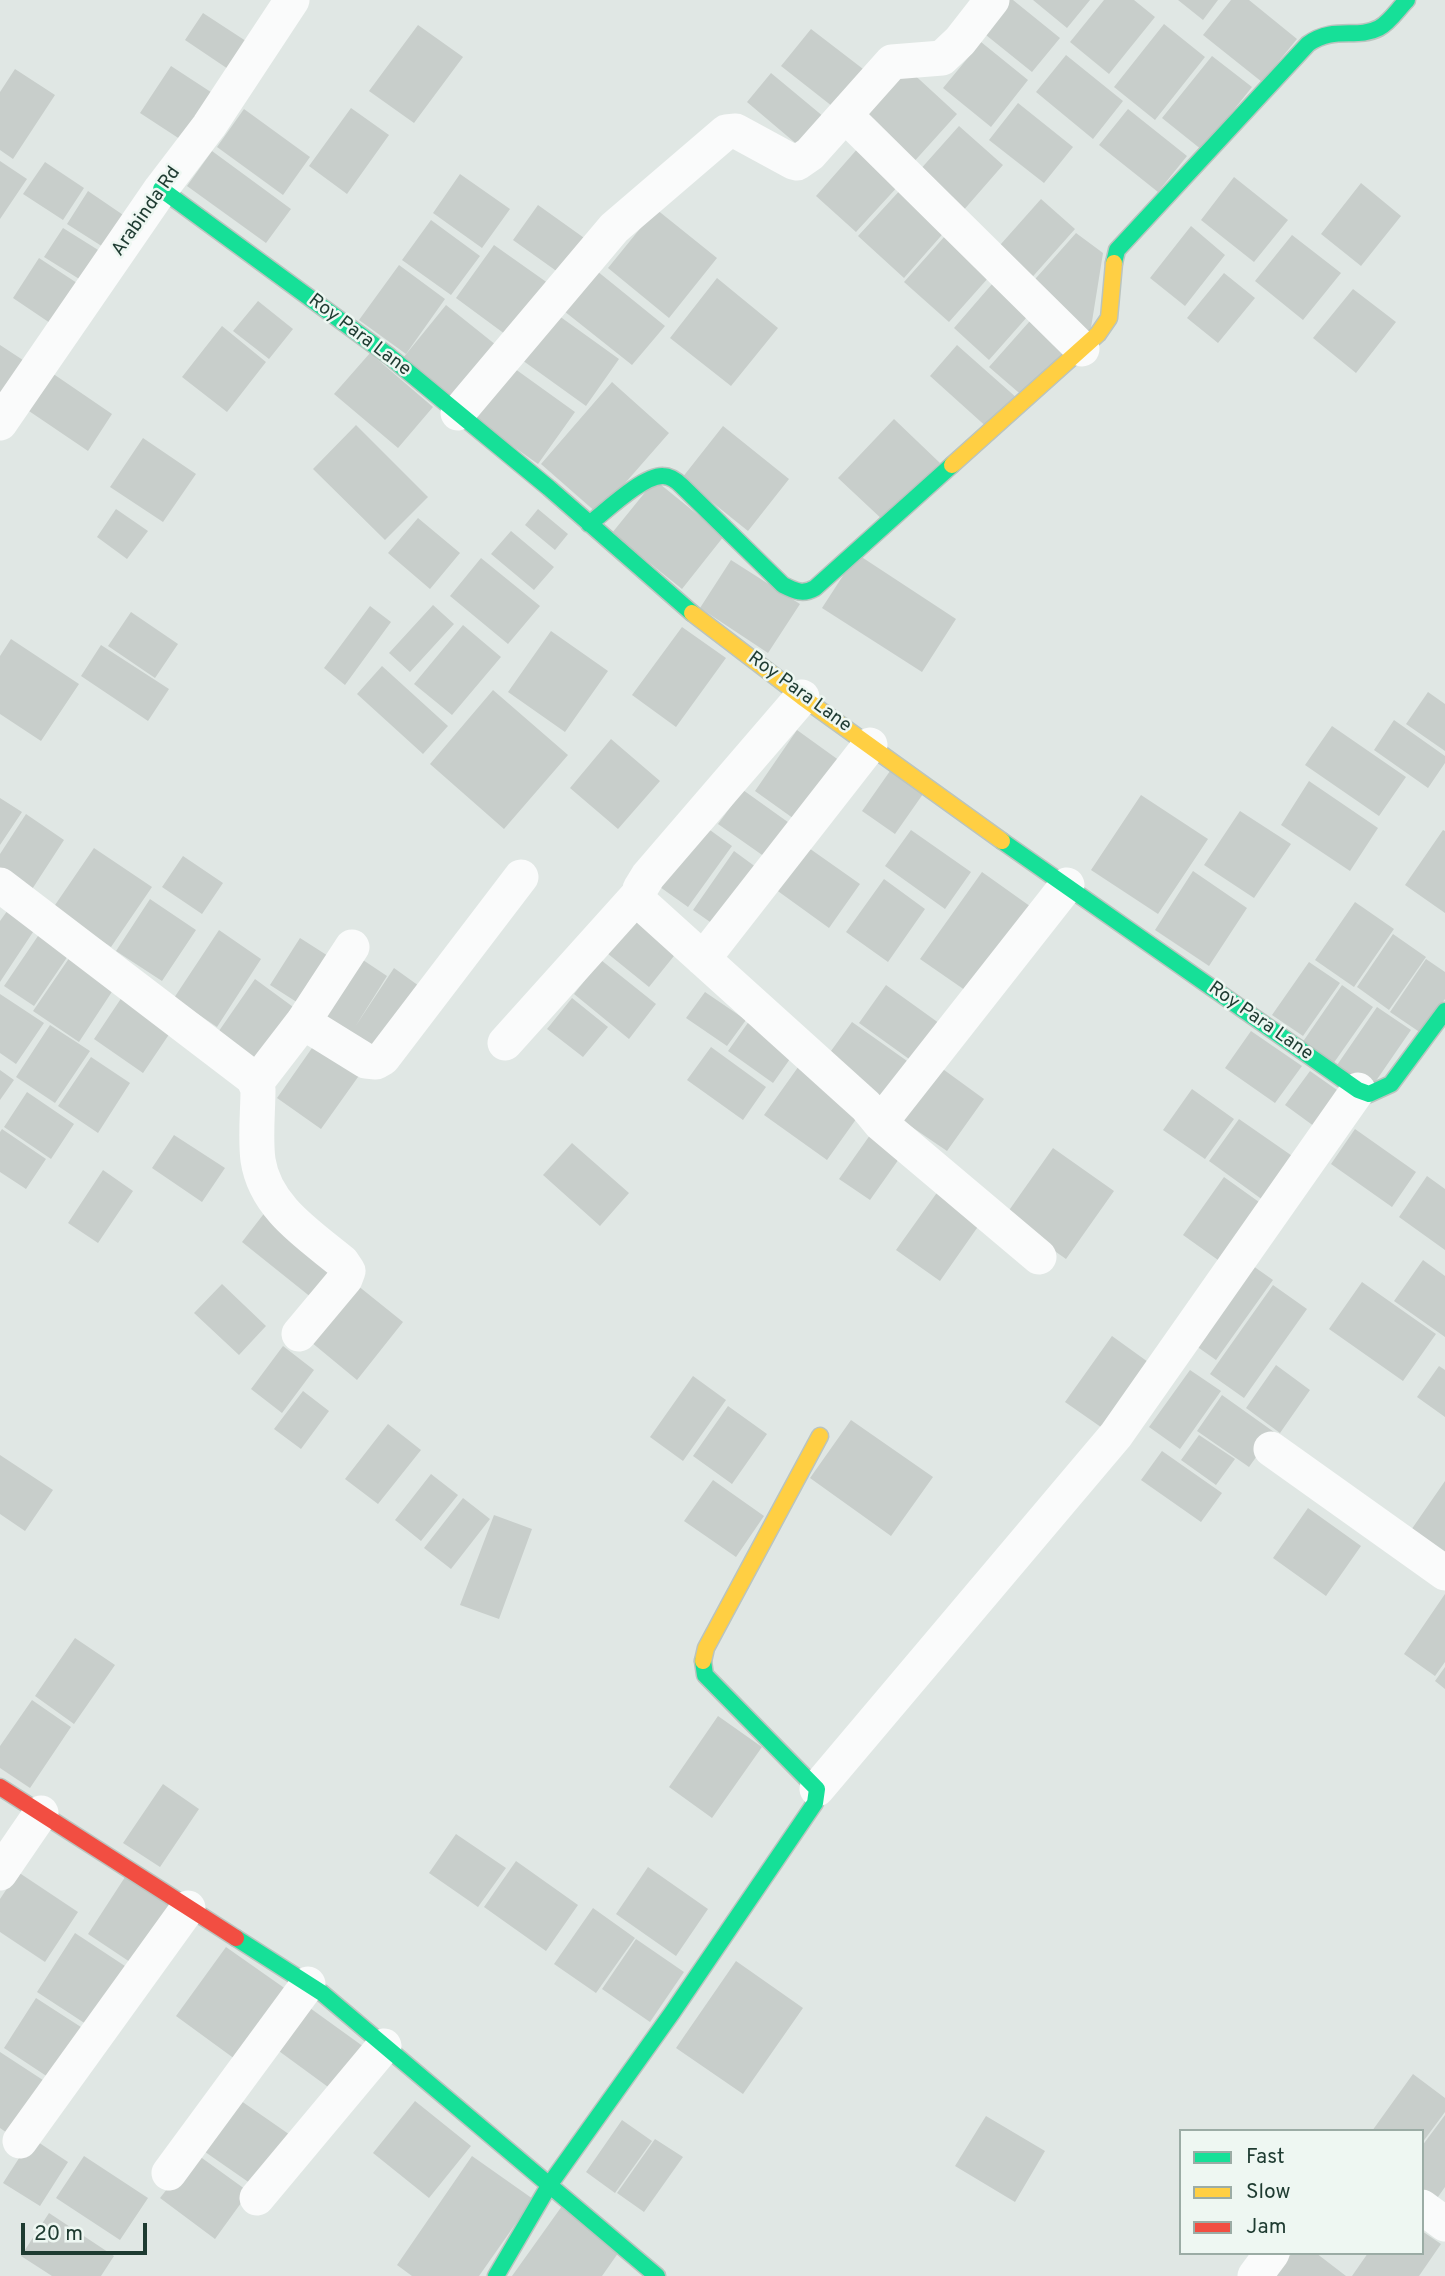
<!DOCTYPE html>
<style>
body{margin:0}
#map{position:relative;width:1445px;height:2276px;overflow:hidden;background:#e0e7e4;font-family:Overpass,sans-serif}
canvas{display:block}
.legend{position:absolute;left:1179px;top:2129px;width:245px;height:126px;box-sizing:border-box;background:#eef7f2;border:2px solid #9baca5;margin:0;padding:9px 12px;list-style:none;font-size:21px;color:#1e3b31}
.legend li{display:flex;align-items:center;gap:14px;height:35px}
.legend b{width:35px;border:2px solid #9baca5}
.scale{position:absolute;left:21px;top:2223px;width:126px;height:32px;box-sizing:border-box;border:4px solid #1e3b31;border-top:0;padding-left:9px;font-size:21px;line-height:24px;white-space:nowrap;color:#1e3b31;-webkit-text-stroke:5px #eef7f2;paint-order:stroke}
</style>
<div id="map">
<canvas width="1445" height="2276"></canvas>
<ul class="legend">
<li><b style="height:9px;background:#16e098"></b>Fast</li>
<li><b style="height:9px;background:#ffcf43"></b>Slow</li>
<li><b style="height:9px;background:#f24e42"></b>Jam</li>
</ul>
<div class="scale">20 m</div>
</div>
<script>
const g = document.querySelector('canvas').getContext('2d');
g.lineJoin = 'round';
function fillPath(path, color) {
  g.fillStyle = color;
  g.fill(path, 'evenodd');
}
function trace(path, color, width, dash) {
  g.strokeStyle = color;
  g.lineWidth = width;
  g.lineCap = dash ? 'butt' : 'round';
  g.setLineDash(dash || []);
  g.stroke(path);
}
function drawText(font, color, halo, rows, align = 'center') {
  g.font = font + ' Overpass,sans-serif';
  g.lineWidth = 5;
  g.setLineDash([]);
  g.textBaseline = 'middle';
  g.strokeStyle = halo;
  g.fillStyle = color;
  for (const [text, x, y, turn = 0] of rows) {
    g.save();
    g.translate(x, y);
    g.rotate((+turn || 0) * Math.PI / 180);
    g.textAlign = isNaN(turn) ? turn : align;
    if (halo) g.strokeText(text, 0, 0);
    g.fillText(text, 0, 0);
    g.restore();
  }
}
fillPath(new Path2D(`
 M1006,0H1013L1060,38L1032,72L981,31Z
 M1033,0H1090L1067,28Z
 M1104,0H1134L1155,17L1109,74L1070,42Z
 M1178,0H1218L1203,20Z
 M1231,0H1249L1297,39L1262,82L1203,35Z
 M203,13L252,45L234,73L185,40Z
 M1164,24L1205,57L1155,120L1114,87Z
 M418,25L463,57L414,123L369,91Z
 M811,29L867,72L837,110L781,66Z
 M981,42L1028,80L991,127L943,88Z
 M1066,55L1123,101L1093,139L1036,92Z
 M1212,56L1252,87L1202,150L1162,118Z
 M171,66L220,98L189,145L140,113Z
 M15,69L55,95L13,159L0,150V92Z
 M908,69L957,114L911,165L862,120Z
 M771,73L830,122L806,152L747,102Z
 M1018,103L1073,147L1044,183L989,140Z
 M351,108L389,135L347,194L309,166Z
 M244,109L310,157L283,195L217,147Z
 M1128,109L1187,156L1158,192L1099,145Z
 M959,126L1003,165L962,212L918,172Z
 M859,147L900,184L856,232L816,196Z
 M212,151L291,209L266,243L187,186Z
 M0,161L27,179L0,219Z
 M45,162L84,188L63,220L23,194Z
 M460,174L510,209L482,248L433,213Z
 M1234,177L1288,220L1254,262L1201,220Z
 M1361,183L1401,216L1361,266L1321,234Z
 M903,187L948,228L904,278L858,236Z
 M88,191L132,221L111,252L67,224Z
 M1041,199L1075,229L1027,283L993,253Z
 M538,205L587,240L562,275L513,240Z
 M656,209L717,258L669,318L608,268Z
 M431,220L480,256L451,295L402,260Z
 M1191,226L1225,255L1185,306L1150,278Z
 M63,228L103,253L84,282L44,257Z
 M1076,233L1103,253L1090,334L1029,286Z
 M1292,235L1341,273L1303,320L1255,281Z
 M945,236L989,277L949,322L904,282Z
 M494,245L552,286L513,340L456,298Z
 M39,258L80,285L53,325L13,298Z
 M399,265L445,299L406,354L359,320Z
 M597,271L665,326L632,365L564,311Z
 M1224,273L1255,298L1218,343L1187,318Z
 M999,276L1035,308L989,360L954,328Z
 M717,278L778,328L731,386L670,338Z
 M1353,289L1396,322L1356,373L1313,338Z
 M258,301L293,329L269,359L233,331Z
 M446,305L506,353L462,407L403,358Z
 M555,313L619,359L586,406L522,360Z
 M1037,313L1077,349L1025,398L989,367Z
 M222,326L266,362L227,412L182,377Z
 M0,345L29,364L0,409Z
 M957,345L1018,399L990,430L930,376Z
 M370,353L433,407L398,448L334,394Z
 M511,366L575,412L538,464L473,418Z
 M52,373L112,414L88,451L26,409Z
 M612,382L669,433L598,514L541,464Z
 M894,419L940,463L885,522L838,478Z
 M356,425L428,497L385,540L313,469Z
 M723,426L789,479L748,531L682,478Z
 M143,438L196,474L163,522L110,487Z
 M655,480L724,536L682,589L612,533Z
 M116,509L148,531L127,559L97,537Z
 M538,509L568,534L555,550L525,525Z
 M418,518L460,553L430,589L388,553Z
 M511,531L554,567L534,590L491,554Z
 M857,554L956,619L922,672L822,608Z
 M481,558L540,606L508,644L450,596Z
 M731,560L800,604L768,653L700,608Z
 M433,605L454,624L410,672L389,653Z
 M370,606L391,622L345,685L324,668Z
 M131,612L178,644L155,678L108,646Z
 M463,625L501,657L452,715L414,684Z
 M682,627L726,658L676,727L632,695Z
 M551,631L608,671L565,732L508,692Z
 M11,639L79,684L41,741L0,714V656Z
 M101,645L169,689L148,721L81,676Z
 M382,666L448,726L423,754L357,694Z
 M493,690L568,755L504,829L430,764Z
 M1428,692L1445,704V751L1406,724Z
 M1394,720L1445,756V763L1428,788L1374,750Z
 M1332,726L1406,777L1379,816L1305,765Z
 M797,730L840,761L797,821L755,791Z
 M611,739L660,781L618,829L570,788Z
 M890,771L923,794L895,834L862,811Z
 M1309,781L1378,828L1350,871L1281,825Z
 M743,790L799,830L775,864L718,824Z
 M1141,795L1208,839L1158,914L1091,870Z
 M0,798L22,812L0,845Z
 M1240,811L1291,844L1254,898L1204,865Z
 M26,814L64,840L27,897L0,878V854Z
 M703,825L732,846L688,907L660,887Z
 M911,830L971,872L945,909L885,866Z
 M1443,830L1445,831V913L1405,885Z
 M806,846L860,884L829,928L775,889Z
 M94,848L152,887L111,947L53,908Z
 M734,851L764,873L723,931L693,910Z
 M183,856L223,883L202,914L162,887Z
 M1193,871L1247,908L1209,966L1155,930Z
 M982,872L1034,909L972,995L920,959Z
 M884,879L925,909L888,962L846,932Z
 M150,899L196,930L162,981L116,951Z
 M1355,902L1394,929L1354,987L1315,960Z
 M10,907L37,926L0,982V921Z
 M635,908L682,946L649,987L602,949Z
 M219,930L261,959L217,1027L174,998Z
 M40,933L70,953L34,1006L4,986Z
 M1393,934L1426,957L1389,1010L1357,987Z
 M300,938L336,961L306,1008L270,985Z
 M74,951L119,981L79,1042L33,1011Z
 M351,952L387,976L355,1027L394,968L426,991L379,1060L311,1015Z
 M1426,959L1445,972V999L1421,1033L1390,1012Z
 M601,960L656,1004L629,1039L574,994Z
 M1309,962L1340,983L1303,1036L1272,1015Z
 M255,979L300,1012L258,1072L212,1041Z
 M886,985L943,1026L916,1064L859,1023Z
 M1342,985L1373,1007L1333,1064L1302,1043Z
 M705,992L746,1020L727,1046L686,1018Z
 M0,994L44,1023L16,1064L0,1053Z
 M124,994L174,1027L143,1073L94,1039Z
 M572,998L608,1027L583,1057L547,1029Z
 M1377,1007L1411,1030L1369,1091L1335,1068Z
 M752,1017L797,1049L773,1083L728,1051Z
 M852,1022L917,1068L889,1108L823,1062Z
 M50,1025L90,1051L55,1103L16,1077Z
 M1251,1031L1302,1066L1275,1103L1225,1068Z
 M319,1038L363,1070L321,1129L277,1098Z
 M711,1047L766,1087L743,1120L687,1080Z
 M91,1057L130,1083L98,1133L58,1106Z
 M801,1063L864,1108L827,1160L764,1115Z
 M940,1067L984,1099L947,1151L903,1121Z
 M0,1070L14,1080L0,1100Z
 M1310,1071L1347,1097L1322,1132L1285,1105Z
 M1192,1089L1234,1119L1205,1159L1163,1130Z
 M27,1092L74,1124L51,1159L4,1127Z
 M1239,1119L1298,1160L1267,1203L1209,1161Z
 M875,1128L906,1149L870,1200L839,1179Z
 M2,1129L46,1159L26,1189L0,1172V1132Z
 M1355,1129L1416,1172L1392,1207L1331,1164Z
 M174,1135L225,1168L202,1202L152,1168Z
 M572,1143L629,1193L600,1226L543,1175Z
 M1053,1148L1114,1191L1066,1259L1005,1216Z
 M103,1170L133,1191L98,1243L68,1223Z
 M1427,1176L1445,1189V1250L1399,1217Z
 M1224,1177L1266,1207L1225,1265L1183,1235Z
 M941,1187L984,1218L940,1281L896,1250Z
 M266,1211L341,1271L317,1302L242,1242Z
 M1423,1260L1445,1276V1337L1394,1301Z
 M1246,1261L1273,1280L1216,1360L1189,1341Z
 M1362,1282L1436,1334L1403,1381L1329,1329Z
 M222,1284L266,1326L239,1355L194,1313Z
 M357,1285L403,1322L357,1380L311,1342Z
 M1273,1285L1307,1309L1244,1398L1210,1374Z
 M1112,1336L1155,1367L1108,1432L1065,1402Z
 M283,1346L314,1370L282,1413L251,1389Z
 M1276,1365L1310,1390L1280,1433L1246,1408Z
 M1439,1366L1445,1370V1417L1417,1397Z
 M1190,1370L1221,1391L1180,1449L1149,1427Z
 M693,1376L726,1400L683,1461L650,1437Z
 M303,1391L329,1411L301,1449L274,1429Z
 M1222,1395L1274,1432L1249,1467L1197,1431Z
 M728,1406L767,1434L732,1484L693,1456Z
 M851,1420L933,1477L891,1536L810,1478Z
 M388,1424L421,1450L378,1504L345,1479Z
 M1199,1435L1235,1459L1216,1485L1181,1460Z
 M1162,1451L1222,1493L1201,1522L1141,1480Z
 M0,1455L53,1490L25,1531L0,1514Z
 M431,1474L458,1495L421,1541L395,1520Z
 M713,1480L764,1516L736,1557L684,1521Z
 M1445,1481V1559L1409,1533Z
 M463,1498L490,1519L451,1569L424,1548Z
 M1308,1508L1361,1546L1326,1596L1273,1558Z
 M494,1515L532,1529L499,1619L460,1605Z
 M1445,1594V1662L1435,1676L1404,1654Z
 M75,1638L115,1665L74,1724L35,1696Z
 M1445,1667V1689L1435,1681Z
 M32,1700L71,1727L30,1788L0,1768V1746Z
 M718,1716L762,1747L712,1818L669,1787Z
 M163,1784L199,1809L160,1867L123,1843Z
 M456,1834L506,1868L478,1907L429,1873Z
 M516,1861L578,1905L546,1951L484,1907Z
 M648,1867L708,1909L676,1956L616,1914Z
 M18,1872L78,1912L45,1962L0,1932V1899Z
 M127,1874L178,1908L139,1968L88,1934Z
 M593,1908L635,1938L596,1993L554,1964Z
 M75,1933L131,1970L92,2028L37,1992Z
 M636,1939L684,1972L650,2022L602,1989Z
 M226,1947L290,1992L239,2062L176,2016Z
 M736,1961L803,2008L743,2094L676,2048Z
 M36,1998L84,2029L51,2079L4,2048Z
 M303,2003L371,2052L339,2095L272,2046Z
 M0,2052L49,2084L13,2137L0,2128Z
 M1413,2074L1445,2098V2112L1422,2143V2131H1372Z
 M234,2096L293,2137L257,2188L198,2147Z
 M415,2101L471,2146L429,2198L373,2153Z
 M1445,2115V2187L1433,2204L1422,2196V2146Z
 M986,2116L1045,2151L1015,2202L955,2166Z
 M622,2120L652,2141L615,2193L586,2172Z
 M32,2138L68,2162L40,2206L3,2183Z
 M655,2139L683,2157L644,2212L617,2193Z
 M195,2153L249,2192L215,2239L160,2198Z
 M84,2156L148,2198L120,2240L56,2198Z
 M472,2156L533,2199L479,2276H412L397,2265Z
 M562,2206L621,2249L602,2276H512Z
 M49,2213L114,2256L101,2276H52L21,2256Z
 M1422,2231L1441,2244L1419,2276H1352L1368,2253H1422Z
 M1292,2253H1316L1346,2276H1274Z`), '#c8cecb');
const fast = new Path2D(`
 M161,189L389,356L549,488L692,613
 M1114,263L1117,250L1308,44C1335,25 1356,40 1379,28C1390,22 1398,9 1407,0
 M589,524C605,512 643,475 663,476C670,476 677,481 682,486L783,585C795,591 803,595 815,588L952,465
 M1002,841L1358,1090L1369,1094L1391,1084L1445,1011
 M236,1938L322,1993L657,2276
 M496,2276L550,2184L672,2013L815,1803L817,1789L705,1675L703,1661`);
const slow = new Path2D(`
 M952,465L1098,334L1109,318L1114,263
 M692,613L802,697L1002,841
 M703,1661L706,1648L820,1436`);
const jam = new Path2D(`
 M0,1787L236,1938`);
trace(fast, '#bac4bf', 19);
trace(slow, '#bac4bf', 19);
trace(jam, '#bac4bf', 19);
trace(new Path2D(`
 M845,115L1082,349
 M458,413L614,228L726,132L736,131L793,162L797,163L810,154L892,62L942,58L960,41L992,0
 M0,423L161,189L209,126L292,0
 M802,697L648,876L640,889V902L866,1106L880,1123L1039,1257
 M0,885L253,1078L258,1089C258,1112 255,1137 258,1160C265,1207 308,1234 342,1262L348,1271L345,1279L299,1334
 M703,959L870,745
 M303,1022L366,1061L376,1062L383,1058L521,877
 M505,1043L639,894
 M256,1083L303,1022L352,947
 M880,1123L1067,885
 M1271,1449L1445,1573
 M817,1789L1116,1435L1358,1090
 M0,1873L41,1813
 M20,2141L188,1908
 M169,2173L308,1984
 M257,2198L384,2046
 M1422,2207L1445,2224
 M1255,2276L1272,2253`), '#fafbfb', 35);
trace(fast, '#16e098', 16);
trace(slow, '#ffcf43', 16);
trace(jam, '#f24e42', 16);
drawText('19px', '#1e3b31', '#eef7f2', [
 ["Arabinda Rd",147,212,-55],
 ["Roy Para Lane",359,336,37],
 ["Roy Para Lane",799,693,36],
 ["Roy Para Lane",1260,1022,35]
]);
</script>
